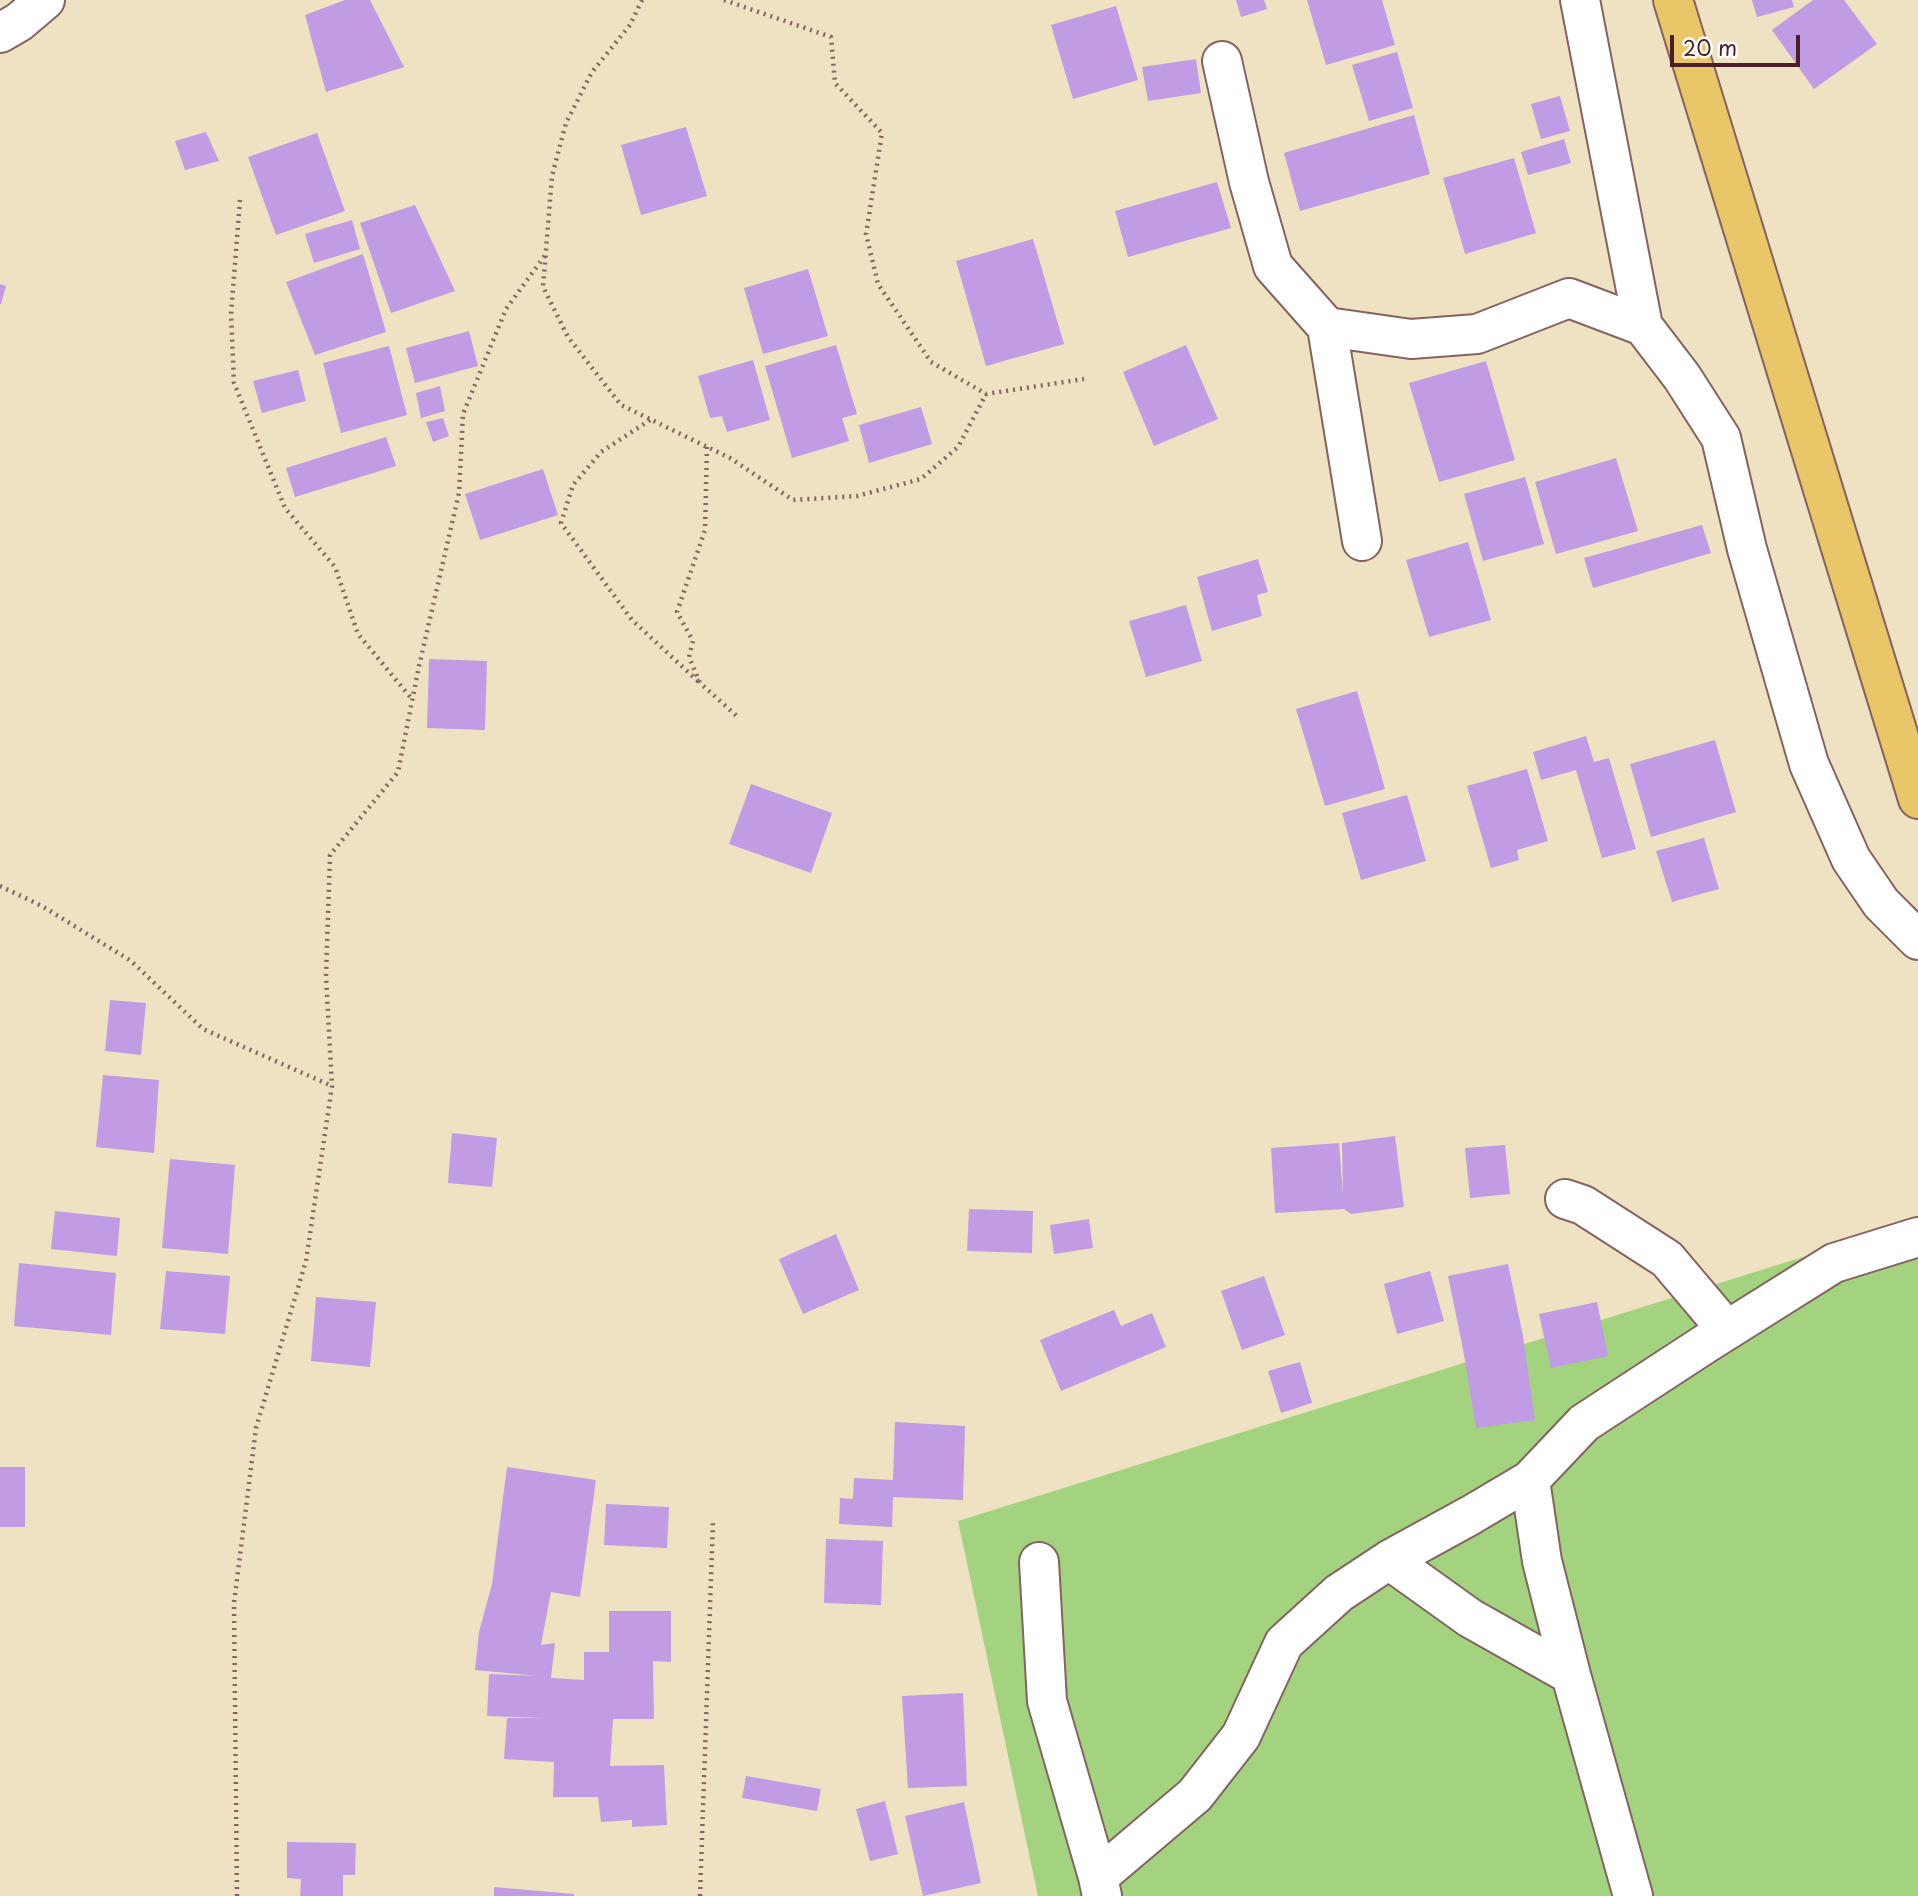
<!DOCTYPE html>
<style>
body{margin:0}
#map{position:relative;width:1918px;height:1896px;overflow:hidden;background:#efe2c3;font-family:"Playpen Sans",sans-serif}
canvas{display:block}
.scale{position:absolute;left:1670px;top:35px;width:130px;height:32px;box-sizing:border-box;border:4px solid #4a1f2b;border-top:0;padding-left:9px;font-size:21px;line-height:24px;white-space:nowrap;color:#4a1f2b;-webkit-text-stroke:5px #fdfcf7;paint-order:stroke}
</style>
<div id="map">
<canvas width="1918" height="1896"></canvas>
<div class="scale">20 m</div>
</div>
<script>
const g = document.querySelector('canvas').getContext('2d');
g.lineJoin = 'round';
function fillPath(path, color) {
  g.fillStyle = color;
  g.fill(path, 'evenodd');
}
function trace(path, color, width, dash) {
  g.strokeStyle = color;
  g.lineWidth = width;
  g.lineCap = dash ? 'butt' : 'round';
  g.setLineDash(dash || []);
  g.stroke(path);
}
fillPath(new Path2D(`
 M1918,1221V1896H1038L958,1521Z`), '#a4d380');
fillPath(new Path2D(`
 M345,0H370L404,67L326,92L305,15Z
 M1236,0H1264L1267,9L1241,17Z
 M1307,0H1382L1395,45L1326,65Z
 M1752,0H1792L1794,7L1757,17Z
 M1813,0H1844L1877,44L1814,89L1772,30Z
 M1116,6L1138,80L1073,99L1051,25Z
 M1397,52L1413,108L1369,121L1352,65Z
 M1196,59L1201,93L1148,101L1142,67Z
 M1560,96L1570,131L1541,139L1531,104Z
 M1414,115L1430,174L1300,211L1284,153Z
 M686,127L707,196L641,215L621,145Z
 M206,132L219,161L185,170L175,141Z
 M317,133L345,211L276,235L248,157Z
 M1564,139L1571,163L1528,175L1521,152Z
 M1514,158L1536,233L1465,254L1443,178Z
 M1217,182L1231,228L1128,257L1115,211Z
 M415,205L455,291L391,313L360,223Z
 M352,220L360,249L314,263L305,234Z
 M1033,239L1064,344L986,366L956,261Z
 M363,254L386,332L315,355L286,282Z
 M808,269L828,336L763,354L744,288Z
 M0,284L6,286L1,304H0Z
 M469,331L478,366L415,383L406,348Z
 M836,345L857,414L842,418L849,441L792,458L765,366Z
 M1186,345L1218,419L1154,446L1123,372Z
 M389,346L407,415L341,433L323,363Z
 M753,360L770,420L727,432L722,416L710,418L698,376Z
 M1486,361L1515,460L1439,482L1409,383Z
 M298,370L306,401L262,413L253,381Z
 M440,386L445,411L421,418L416,393Z
 M921,407L932,444L869,463L859,425Z
 M443,418L449,436L433,442L426,422Z
 M386,437L396,466L295,497L286,468Z
 M1616,458L1638,531L1556,554L1535,482Z
 M543,469L558,515L480,540L465,494Z
 M1525,477L1544,544L1483,561L1464,494Z
 M1702,525L1711,553L1593,588L1584,558Z
 M1468,542L1491,620L1429,637L1406,560Z
 M1258,559L1268,592L1257,595L1262,616L1212,631L1197,577Z
 M1186,605L1202,661L1146,677L1129,621Z
 M429,659L487,661L485,730L427,728Z
 M1357,691L1385,789L1325,806L1296,709Z
 M1586,736L1594,762L1609,758L1636,849L1602,858L1576,770L1541,780L1533,752Z
 M1715,740L1736,812L1651,837L1630,764Z
 M1527,769L1548,841L1517,850L1519,860L1491,868L1467,786Z
 M751,784L832,813L811,873L729,844Z
 M1407,795L1426,861L1361,880L1342,813Z
 M1704,838L1719,889L1672,902L1656,851Z
 M110,1000L146,1003L141,1055L105,1051Z
 M103,1075L159,1080L154,1153L96,1147Z
 M452,1133L497,1138L492,1187L448,1183Z
 M1395,1136L1404,1207L1351,1214L1344,1209L1275,1213L1271,1148L1339,1143L1343,1195L1342,1143Z
 M1505,1145L1510,1194L1470,1198L1465,1148Z
 M170,1159L235,1165L228,1254L162,1248Z
 M969,1209L1033,1211L1032,1253L967,1251Z
 M55,1211L120,1218L117,1256L51,1249Z
 M1089,1219L1093,1248L1054,1254L1050,1225Z
 M836,1234L859,1290L803,1314L779,1259Z
 M19,1263L116,1273L111,1335L14,1326Z
 M1508,1264L1523,1336L1535,1420L1476,1428L1463,1349L1448,1276Z
 M166,1271L230,1276L225,1334L160,1329Z
 M1430,1271L1444,1321L1397,1334L1384,1284Z
 M1264,1276L1285,1335L1242,1350L1221,1291Z
 M316,1297L376,1302L370,1367L311,1361Z
 M1597,1302L1608,1356L1551,1368L1539,1314Z
 M1114,1310L1121,1326L1152,1313L1166,1347L1061,1391L1040,1340Z
 M1300,1362L1312,1403L1281,1413L1268,1371Z
 M895,1422L965,1426L963,1500L893,1497L892,1527L839,1524L840,1498L853,1499L854,1478L893,1480Z
 M0,1467H25V1527H0Z
 M507,1467L596,1480L580,1597L551,1592L541,1645L555,1643L551,1678L584,1680V1652H609V1611H671V1662L653,1661L654,1719H613L610,1766L664,1765L667,1825L632,1827V1820L601,1822L598,1797H553L554,1762L504,1759L507,1718H543L487,1716L489,1674L539,1676L475,1670L479,1632L492,1584Z
 M606,1504L669,1507L667,1548L604,1545Z
 M826,1539L883,1541L881,1605L824,1603Z
 M963,1693L967,1786L908,1788L902,1696Z
 M746,1776L821,1789L817,1811L742,1798Z
 M885,1801L898,1854L870,1861L856,1809Z
 M964,1802L981,1883L923,1896L905,1816Z
 M287,1842L356,1843L355,1875H343V1896H300L301,1879L287,1878Z
 M494,1887L574,1894V1896H494Z`), '#c19be3');
const street = new Path2D(`
 M1580,0L1643,326L1682,377L1721,438L1747,549L1809,764L1851,859L1881,903L1918,940
 M0,33L19,22L45,0
 M1222,61L1249,182L1273,266L1327,327L1411,339L1477,334L1569,298L1643,326
 M1327,327L1362,541
 M1565,1199L1583,1205L1667,1259L1727,1330
 M1530,1480L1542,1561L1571,1675L1633,1896
 M1389,1560L1470,1618L1571,1675
 M1039,1562L1047,1701L1098,1877L1102,1896
 M1098,1877L1195,1795L1241,1736L1284,1643L1339,1593L1389,1560L1471,1515L1530,1480L1584,1423L1705,1344L1834,1263L1918,1237`);
const highway = new Path2D(`
 M1673,0L1918,799`);
trace(street, '#846360', 42);
trace(highway, '#846360', 42);
trace(new Path2D(`
 M642,0L630,25L592,72L566,123L552,176L543,287L568,337L621,405L730,458L793,500L857,496L921,479L958,447L986,394
 M724,0L831,37L835,83L882,133L866,234L878,284L931,362L986,394L1084,379
 M240,200L231,314L234,383L285,508L335,567L358,634L411,698
 M650,420L601,452L573,485L561,523L632,620L700,683
 M707,447L705,530L677,612L693,641L689,657L700,683L739,718
 M0,886L42,906L131,961L203,1029L332,1086
 M237,1896L234,1603L256,1428L306,1261L332,1086L326,976L330,855L398,772L419,666L459,493L463,414L506,309L546,254
 M700,1896L713,1521`), '#846360', 4.5, [2, 5]);
trace(street, '#fff', 38);
trace(highway, '#e9c769', 38);
</script>
